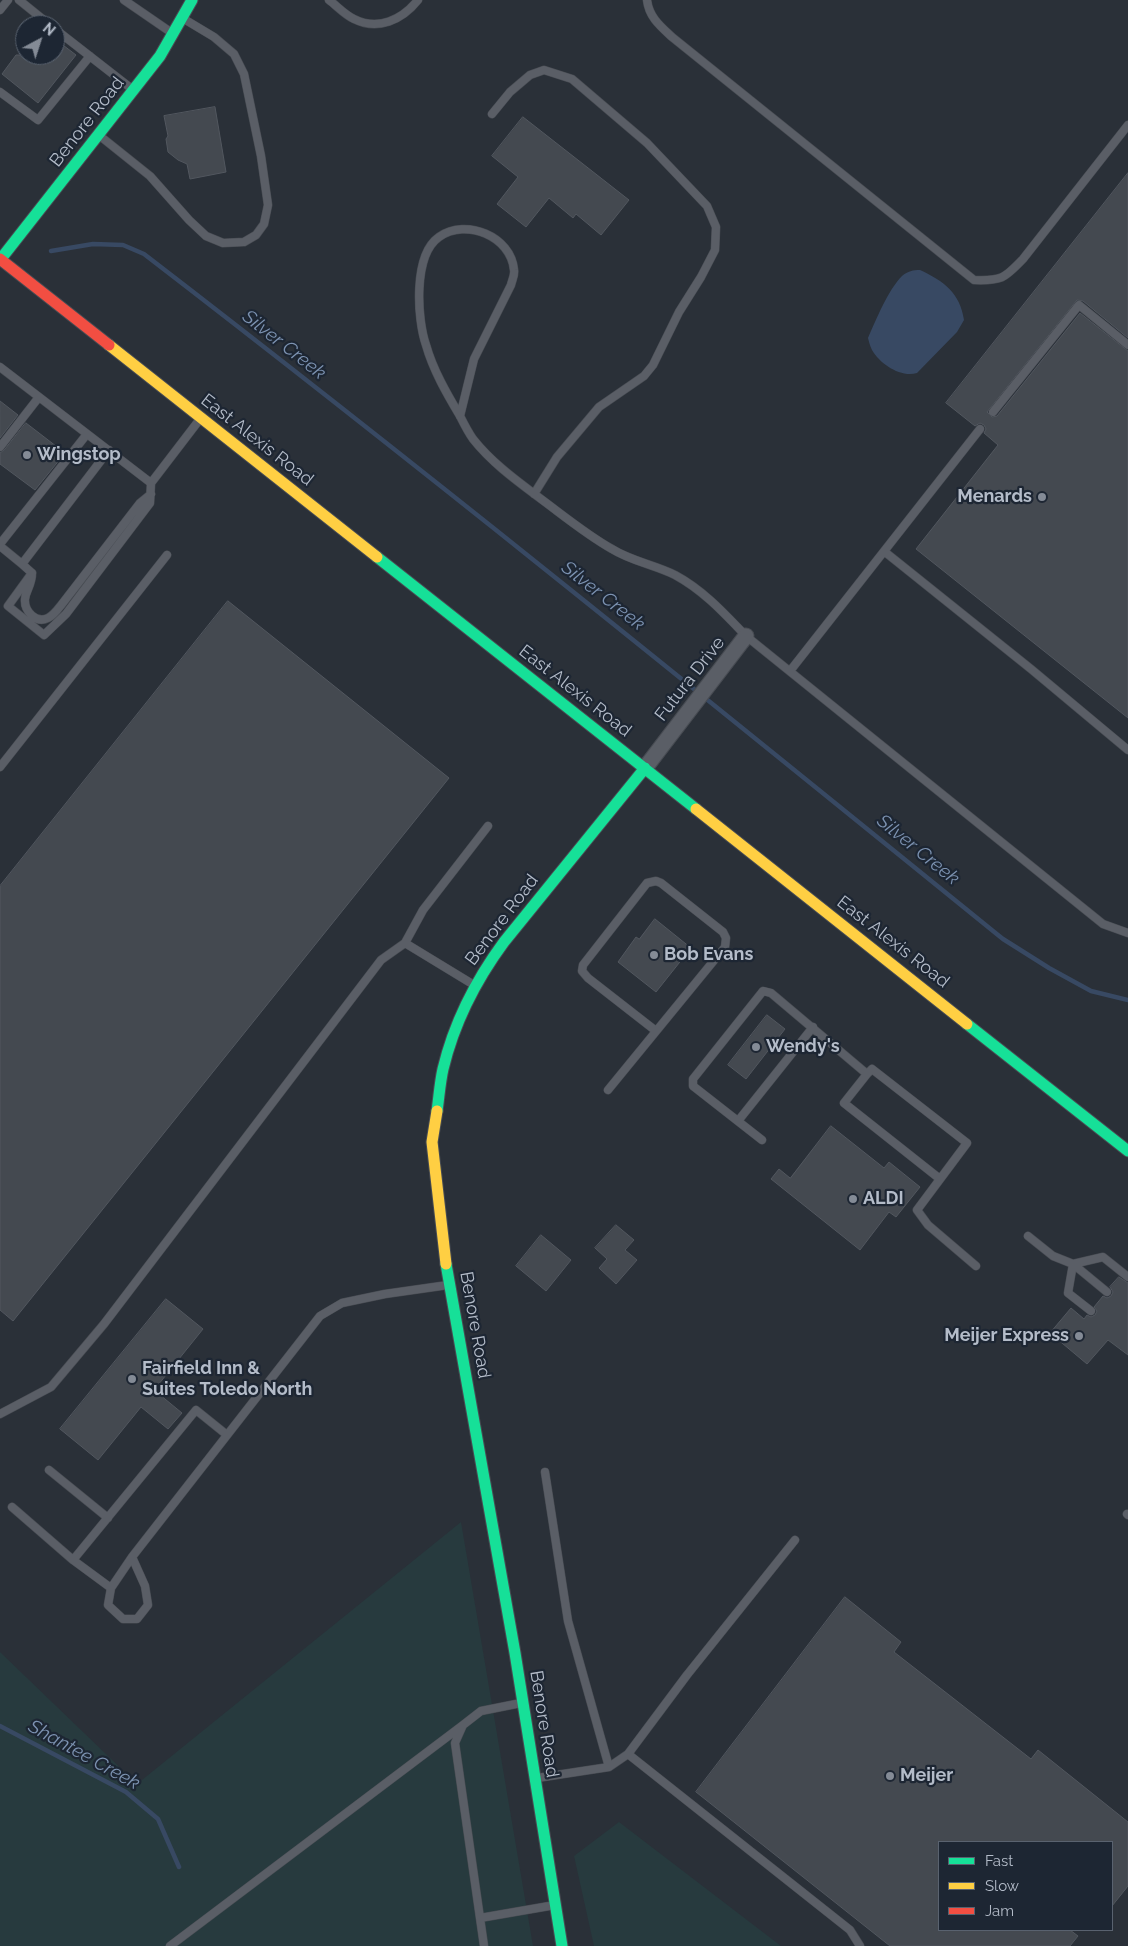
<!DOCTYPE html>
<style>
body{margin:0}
#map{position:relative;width:1128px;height:1946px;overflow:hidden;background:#2a3038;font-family:Raleway,sans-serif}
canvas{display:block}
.legend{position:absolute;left:938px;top:1841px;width:175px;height:90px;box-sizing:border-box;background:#1d2633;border:1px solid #59626f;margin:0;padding:6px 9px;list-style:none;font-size:15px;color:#b4bcc9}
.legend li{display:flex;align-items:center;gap:10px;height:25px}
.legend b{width:25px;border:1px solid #59626f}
.north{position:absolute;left:15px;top:15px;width:50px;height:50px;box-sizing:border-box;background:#1d2633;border:1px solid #59626f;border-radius:50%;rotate:40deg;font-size:14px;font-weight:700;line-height:20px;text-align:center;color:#b4bcc9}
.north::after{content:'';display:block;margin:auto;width:18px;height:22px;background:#848b96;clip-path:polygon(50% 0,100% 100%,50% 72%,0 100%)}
</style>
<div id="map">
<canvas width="1128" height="1946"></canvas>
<ul class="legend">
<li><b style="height:6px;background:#16e098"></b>Fast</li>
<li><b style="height:6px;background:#ffcf43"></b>Slow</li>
<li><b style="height:6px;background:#f24e42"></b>Jam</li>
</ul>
<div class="north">N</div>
</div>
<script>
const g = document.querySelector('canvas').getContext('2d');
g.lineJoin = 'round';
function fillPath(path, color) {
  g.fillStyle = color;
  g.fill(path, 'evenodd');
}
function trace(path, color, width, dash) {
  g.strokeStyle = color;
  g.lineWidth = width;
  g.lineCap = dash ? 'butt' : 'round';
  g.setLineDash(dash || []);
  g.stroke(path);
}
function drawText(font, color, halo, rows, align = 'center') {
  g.font = font + ' Raleway,sans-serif';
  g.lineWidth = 4.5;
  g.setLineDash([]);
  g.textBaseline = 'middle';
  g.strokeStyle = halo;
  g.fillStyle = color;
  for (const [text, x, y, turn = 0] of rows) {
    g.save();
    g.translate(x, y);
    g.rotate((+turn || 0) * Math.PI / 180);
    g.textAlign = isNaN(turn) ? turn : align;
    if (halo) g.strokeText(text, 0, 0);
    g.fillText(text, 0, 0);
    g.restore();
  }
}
fillPath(new Path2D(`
 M461,1522L533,1946H0V1652L137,1784Z
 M619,1822L781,1946H594L574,1856Z`), '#273a3e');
fillPath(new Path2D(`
 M920,270C944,281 960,293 964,320L957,332L917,373C901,378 880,364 872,350C870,346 869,342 868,338C876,320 888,290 902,276C908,271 913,270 920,270Z`), '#384963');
trace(new Path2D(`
 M51,251L93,244L123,245L144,254C434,477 718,708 1003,939L1049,968L1091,991L1128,1000
 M0,1726L126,1792L158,1819L179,1867`), '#384963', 4.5);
const building = new Path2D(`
 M55,39L76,55L38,103L2,74L16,55H55Z
 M215,107L226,172L190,179L187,164L178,160L168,152L166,139L168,136L164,116Z
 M523,117L629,200L601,235L576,214L573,218L549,198L526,227L497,204L518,177L492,156Z
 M1128,173V338L1083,301L1077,300L987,412L992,417L997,416L1080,313L1128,351V718L916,549L998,445L984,433L986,429L984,425L980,423L975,426L946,403Z
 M0,401L18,415L0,438Z
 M26,423L65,453L35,490L0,464V453L4,450Z
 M228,601L449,778L13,1321L0,1310V886Z
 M655,919L691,948L656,992L618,962L636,937L639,939Z
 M767,1015L785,1029L746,1079L728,1065Z
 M831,1126L884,1168L889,1162L920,1187L896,1217L889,1212L860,1250L771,1179L779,1169L790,1178Z
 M616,1225L634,1240L625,1250L637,1260L616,1284L599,1268L607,1259L595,1248Z
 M541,1235L571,1260L546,1291L516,1266Z
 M1119,1277L1128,1283V1355L1108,1340L1087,1364L1050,1333L1071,1308L1084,1319L1087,1315L1091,1317L1095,1315L1097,1311L1094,1307L1103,1296L1107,1298L1111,1296L1113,1292L1110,1287Z
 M166,1299L203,1329L154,1390L182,1413L168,1429L141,1407L98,1460L60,1429Z
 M845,1597L901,1642L894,1652L1031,1759L1038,1750L1128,1822V1886L1112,1906V1842H939V1930H1070L1078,1936L1070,1946H890L696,1792Z`);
fillPath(building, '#444950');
trace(building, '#52575f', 1);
const lane = new Path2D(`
 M19,0L50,25
 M124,0L172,33
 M329,0C337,6 345,15 354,19C378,31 402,20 418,0
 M647,0C649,17 660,26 672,37L974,280C1001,281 1004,279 1023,259L1128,125
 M0,10L8,0
 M55,29L132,89
 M0,92L38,120L90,56
 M492,114L510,92L530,75L544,70L572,79L647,143L707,206L716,227L715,250L701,277L679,312L653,365L644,376L599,407L557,457L534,494
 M100,136L150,176L189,220L206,236L223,243L244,242L256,235L264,224L268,205L261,156L244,74L234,54L214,37L184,19
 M0,367L151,483L200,419
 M993,412L1079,305L1128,345
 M460,416L474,359L511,285C512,280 515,275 514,270C511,236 466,218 439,237C413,255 417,319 426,345C433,370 447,394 460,416C464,424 468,432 473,439C492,463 517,481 541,499C564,516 587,535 612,549C631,561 655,565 675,575C703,590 724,613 746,636L1103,924L1128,933
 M0,447L39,397
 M0,544L87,434
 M0,546L22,564L109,450
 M885,552L1031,669L1128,750
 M22,564L32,573L8,606L44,635L66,614L150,503L151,483
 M32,573C32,585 26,590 25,599C24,611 36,624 48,618C54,615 58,609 62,604L140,503L151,494
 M790,671L980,429
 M0,767L167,555
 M405,943L423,910L488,826
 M867,1074L844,1103L940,1179
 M608,1090L725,947L726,938L723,932L661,883L656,881L647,883L583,965L582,971L588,978L656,1031
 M738,1121L813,1027
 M762,1140L693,1086V1079L763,991L771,993L867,1074L872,1069L967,1143L917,1210L928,1225L976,1266
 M1028,1236L1053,1256L1073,1264L1103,1257L1128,1277
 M1091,1311L1068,1293L1073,1264L1107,1292
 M0,1414L51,1387L104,1324L381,960L405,943L474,985
 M49,1470L108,1518
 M545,1472L568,1621L609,1767
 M12,1507L73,1560
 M1127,1514L1128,1515
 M132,1557L111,1588L108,1605L123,1619H137L148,1605L145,1586L132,1557L320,1316L342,1303L385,1294L448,1285
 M111,1588L73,1560L196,1410L227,1435
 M628,1754L687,1675L795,1540
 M537,1778L609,1767L628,1754L850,1930L860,1946
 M480,1918L555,1905
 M170,1946L463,1725
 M484,1946L455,1743L463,1725L481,1711L521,1703`);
const street = new Path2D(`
 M645,768L746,636`);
const fast = new Path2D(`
 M0,260L160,56L192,0
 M377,557L696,809
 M967,1024L1128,1151
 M437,1111C439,1097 440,1082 443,1069C454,1023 476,980 504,942L645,768
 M446,1264L515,1653L562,1946`);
const slow = new Path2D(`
 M109,345L377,557
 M696,809L967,1024
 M437,1111L432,1142L446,1264`);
const jam = new Path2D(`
 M0,259L109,345`);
trace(lane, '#484c53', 9);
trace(street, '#484c53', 17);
trace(fast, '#484c53', 13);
trace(slow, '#484c53', 13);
trace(jam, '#484c53', 13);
trace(lane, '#5a5e66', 8);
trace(street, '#5a5e66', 15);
trace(fast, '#16e098', 11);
trace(slow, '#ffcf43', 11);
trace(jam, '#f24e42', 11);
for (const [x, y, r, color] of [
 [27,455,5,"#848b96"],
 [1042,497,5,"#848b96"],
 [654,955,5,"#848b96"],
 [756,1047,5,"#848b96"],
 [853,1199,5,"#848b96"],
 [1079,1336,5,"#848b96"],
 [132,1379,5,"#848b96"],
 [890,1776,5,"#848b96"]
]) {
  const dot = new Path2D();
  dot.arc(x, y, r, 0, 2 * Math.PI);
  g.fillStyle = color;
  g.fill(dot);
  trace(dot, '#1d2633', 2);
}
drawText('18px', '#b4bcc9', '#1d2633', [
 ["Benore Road",87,122,-52],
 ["East Alexis Road",257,440,38],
 ["Futura Drive",690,679,-52],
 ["East Alexis Road",575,691,38],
 ["Benore Road",502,920,-53],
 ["East Alexis Road",893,942,38],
 ["Benore Road",475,1325,80],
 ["Benore Road",544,1724,81]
]);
drawText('bold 18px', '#b4bcc9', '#1d2633', [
 ["Wingstop",37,455],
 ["Menards",1032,497,"right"],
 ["Bob Evans",664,955],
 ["Wendy's",766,1047],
 ["ALDI",863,1199],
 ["Meijer Express",1069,1336,"right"],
 ["Fairfield Inn &",142,1369],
 ["Suites Toledo North",142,1390],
 ["Meijer",900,1776]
], 'left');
drawText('italic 19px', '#7c92b1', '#1d2633', [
 ["Silver Creek",284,345,38],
 ["Silver Creek",603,596,38],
 ["Silver Creek",918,850,39],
 ["Shantee Creek",84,1755,29]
]);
</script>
